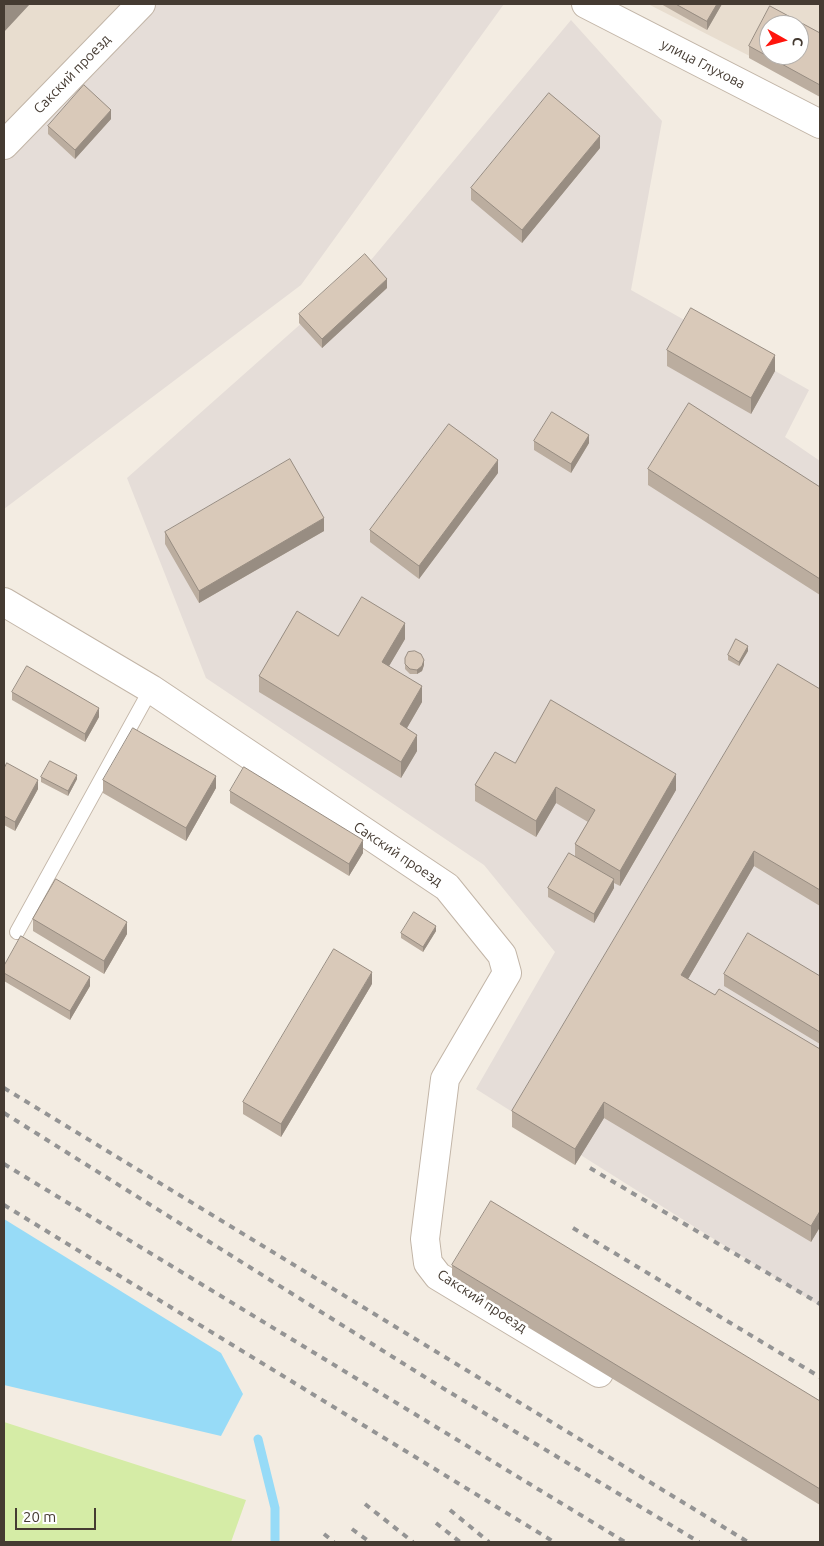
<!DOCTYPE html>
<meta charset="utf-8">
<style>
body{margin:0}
#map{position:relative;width:824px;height:1546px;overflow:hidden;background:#f3ece2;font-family:Ubuntu,sans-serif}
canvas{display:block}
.frame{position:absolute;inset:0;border:5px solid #453b32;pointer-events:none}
.north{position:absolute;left:759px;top:15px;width:50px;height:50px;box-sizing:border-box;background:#fff;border:1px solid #b5b1ad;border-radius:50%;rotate:97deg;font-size:14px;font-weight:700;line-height:20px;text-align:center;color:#453b32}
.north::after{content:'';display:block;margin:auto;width:18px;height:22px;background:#ff150d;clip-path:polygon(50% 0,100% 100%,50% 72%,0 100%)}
.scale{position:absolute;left:15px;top:1508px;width:81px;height:22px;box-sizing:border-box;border:2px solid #453b32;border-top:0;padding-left:6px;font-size:15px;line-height:18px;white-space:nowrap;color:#453b32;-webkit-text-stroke:4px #fff;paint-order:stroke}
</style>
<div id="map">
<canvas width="824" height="1546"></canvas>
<div class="frame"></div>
<div class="north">С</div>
<div class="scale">20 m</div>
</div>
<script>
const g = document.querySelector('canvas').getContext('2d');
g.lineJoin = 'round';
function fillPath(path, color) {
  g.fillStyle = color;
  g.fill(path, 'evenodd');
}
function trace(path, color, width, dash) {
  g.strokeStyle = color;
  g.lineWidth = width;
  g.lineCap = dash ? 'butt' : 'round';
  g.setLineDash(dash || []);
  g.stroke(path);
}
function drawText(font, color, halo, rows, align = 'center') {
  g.font = font + ' Ubuntu,sans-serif';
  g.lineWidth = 5;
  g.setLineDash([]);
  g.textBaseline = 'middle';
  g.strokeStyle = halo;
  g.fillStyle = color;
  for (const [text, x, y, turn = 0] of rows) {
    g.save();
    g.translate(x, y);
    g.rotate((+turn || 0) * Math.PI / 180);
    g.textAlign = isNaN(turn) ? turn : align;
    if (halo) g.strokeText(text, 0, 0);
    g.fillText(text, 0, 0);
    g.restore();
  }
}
fillPath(new Path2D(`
 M4,4H122L4,131Z
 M648,4H820V92ZM769,25H799V55H769Z`), '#e8ddcf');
fillPath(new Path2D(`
 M154,4H504L301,285L4,509V157Z
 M571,20L662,121L631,290L809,390L785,437L820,461V1306L476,1089L555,952L484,865L206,678L127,478L366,266Z`), '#e5ddd8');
fillPath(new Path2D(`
 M4,1422L246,1500L231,1542H4Z`), '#d5eca6');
fillPath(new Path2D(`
 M4,1219L221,1353L243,1394L221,1436L4,1385Z`), '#97dbf7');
trace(new Path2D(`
 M258,1439L275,1508V1542`), '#97dbf7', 9);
const service = new Path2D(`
 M17,932L151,689`);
const minor = new Path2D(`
 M586,4L820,124
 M4,145L141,4
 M4,602L151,689L447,887L502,955L507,973L445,1079L425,1239L428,1263L438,1276L599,1373`);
trace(service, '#c2b5a7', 16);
trace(minor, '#c2b5a7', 30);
trace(service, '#fff', 14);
trace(minor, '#fff', 28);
trace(new Path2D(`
 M4,1088L748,1542
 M4,1113L436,1384L699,1542
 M4,1164L625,1542
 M590,1168L820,1304
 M4,1205L554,1542
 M573,1228L820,1377
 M365,1504L413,1542
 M450,1510L489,1542
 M436,1523L460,1542
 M352,1529L370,1542
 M324,1534L334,1542`), '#949494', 4, [6, 6]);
fillPath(new Path2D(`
 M661,4H722L707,30Z
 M820,33V97L749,58V46Z
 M111,119L75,159L48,134V126Z
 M600,148L522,243L471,200V188Z
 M387,288L322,348L299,323V314Z
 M667,350L775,371L751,414L667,366Z
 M534,441L589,443L571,473L534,450Z
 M648,469L820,487V595L648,485Z
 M498,473L419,579L370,542V530Z
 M324,531L199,603L165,544V532Z
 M338,636L405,639L389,666L422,702L407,728L417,751L401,778L259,692V676Z
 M748,651L739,666L728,660V655Z
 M405,658L424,665L422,671L417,674H410L405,669Z
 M820,689V906L754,866L688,979L715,995L820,1049V1227L811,1242L604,1118L575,1165L512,1127V1111Z
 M12,692L99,717L85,742L12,700Z
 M515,763L676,790L620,886L614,883V888L594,923L548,897V888L575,856V844L588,822L556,803L536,837L475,801V785Z
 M4,769L38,789L15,831L4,825Z
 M41,777L77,779L68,796L41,782Z
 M103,780L216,788L186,841L103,793Z
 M230,791L363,853L349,876L230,803Z
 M33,919L127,934L104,974L33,931Z
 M436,931L423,952L401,938V933Z
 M4,966L90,986L70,1020L4,981Z
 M724,974L820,976V1044L724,986Z
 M372,984L281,1137L243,1114V1102Z
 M452,1265L820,1401V1505L452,1281Z`), '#bbad9f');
fillPath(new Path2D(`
 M6,4H30L4,32V6Z
 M717,4H722L707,30V21Z
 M111,110V119L75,159V150Z
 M600,136V148L522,243V230Z
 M387,279V288L322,348V339Z
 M775,355V371L751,414V398Z
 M589,435V443L571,473V464Z
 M498,460V473L419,579V566Z
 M324,518V531L199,603V591Z
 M405,623V639L382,678V662Z
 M748,646V651L739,666V662Z
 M424,660V665L422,671L417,674V670Z
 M422,686V702L400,740V724Z
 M99,708V717L85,742V734Z
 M417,735V751L401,778V762Z
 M676,774V790L620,886V871Z
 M77,775V779L68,796V791Z
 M216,776V788L186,841V828Z
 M38,780V789L15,831V822Z
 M556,787V803L536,837V821Z
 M363,840V853L349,876V864Z
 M754,851V866L681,991V975Z
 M614,879V888L594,923V914Z
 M127,922V934L104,974V961Z
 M436,926V931L423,952V947Z
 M372,972V984L281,1137V1124Z
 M90,977V986L70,1020V1011Z
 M604,1102V1118L575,1165V1149Z
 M820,1211V1227L811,1242V1226Z`), '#988d82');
const building = new Path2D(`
 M676,4H717L707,21Z
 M770,6L820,33V85L749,46ZM769,25H799V55H769Z
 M84,85L111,110L75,150L48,126Z
 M549,93L600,136L522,230L471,188Z
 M365,254L387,279L322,339L299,314Z
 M691,308L775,355L751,398L667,350Z
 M689,403L820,487V579L648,469Z
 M552,412L589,435L571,464L534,441Z
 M449,424L498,460L419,566L370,530Z
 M290,459L324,518L199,591L165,532Z
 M362,597L405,623L382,662L422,686L400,724L417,735L401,762L259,676L297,611L338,636Z
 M736,639L748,646L739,662L728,655Z
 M415,651L421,654L424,660L422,666L417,670L410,669L405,664V658L408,652Z
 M778,664L820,689V890L754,851L681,975L715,995L719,989L820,1049V1211L811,1226L604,1102L575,1149L512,1111Z
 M27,666L99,708L85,734L12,692Z
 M551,700L676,774L620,871L575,844L595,810L556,787L536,821L475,785L495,752L515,763Z
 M133,728L216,776L186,828L103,780Z
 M50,761L77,775L68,791L41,777Z
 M7,763L38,780L15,822L4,816V769Z
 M244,767L363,840L349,864L230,791Z
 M569,853L614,879L594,914L548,888Z
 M56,879L127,922L104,961L33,919Z
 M414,912L436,926L423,947L401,933Z
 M748,933L820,976V1032L724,974Z
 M21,936L90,977L70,1011L4,973V966Z
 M334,949L372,972L281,1124L243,1102Z
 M491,1201L820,1401V1489L452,1265Z`);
fillPath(building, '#d9c9b9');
trace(building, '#988d82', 1);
drawText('14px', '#453b32', '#fff', [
 ["улица Глухова",703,64,27],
 ["Сакский проезд",72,74,-46],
 ["Сакский проезд",398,854,34],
 ["Сакский проезд",482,1301,33]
]);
</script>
